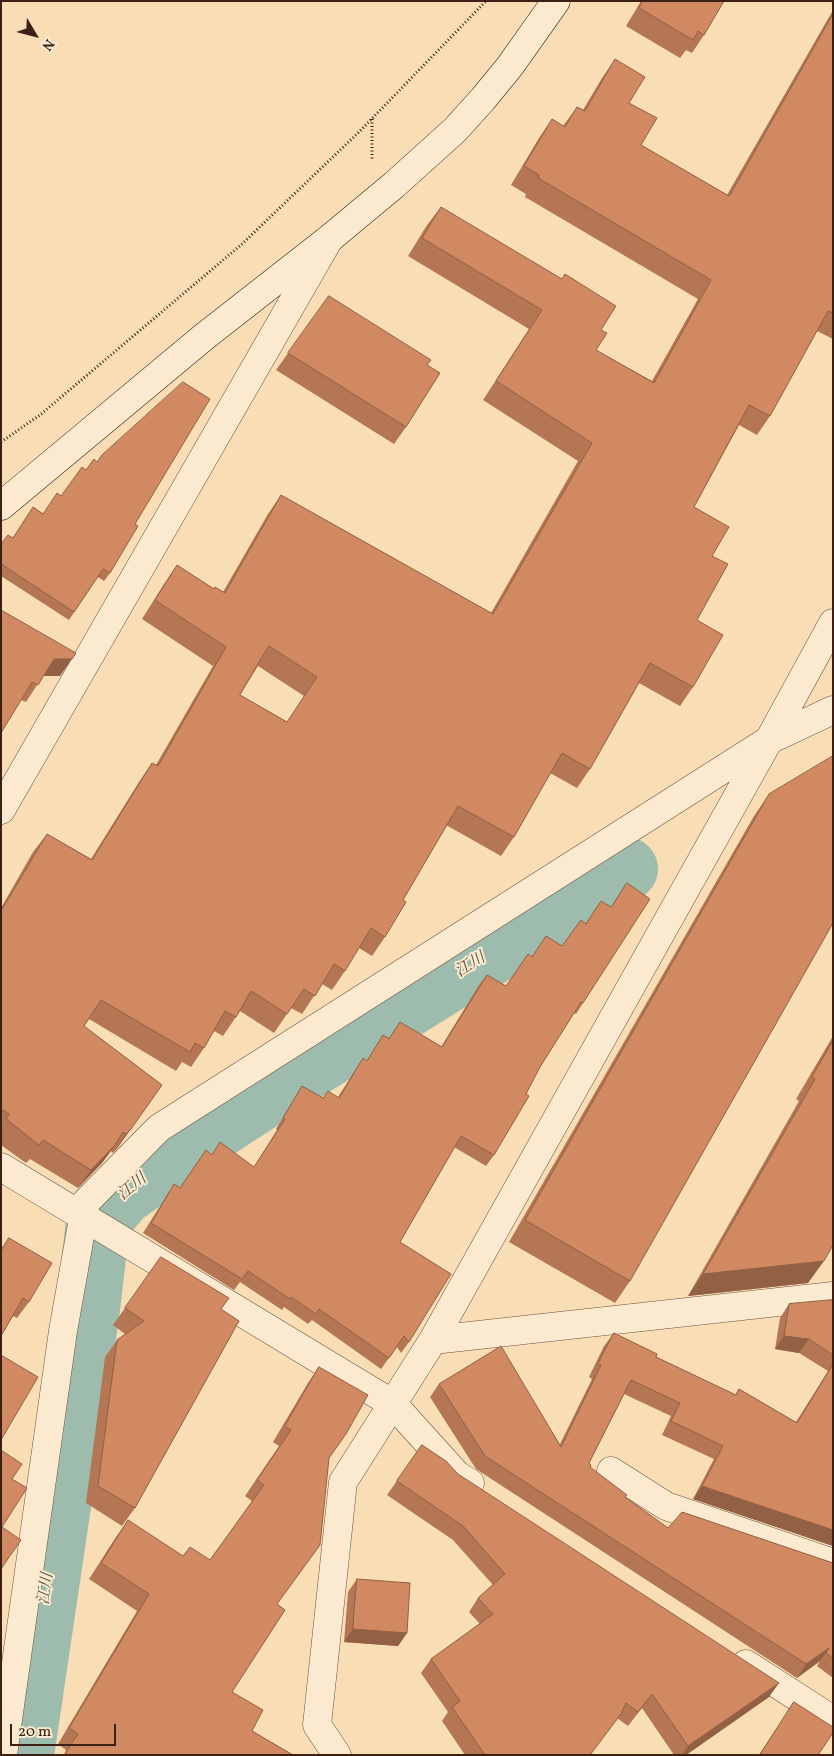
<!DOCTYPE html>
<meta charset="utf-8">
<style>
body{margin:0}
#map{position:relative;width:834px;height:1756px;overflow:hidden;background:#f9deb5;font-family:Vollkorn,serif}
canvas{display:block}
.frame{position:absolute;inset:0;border:2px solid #3c2015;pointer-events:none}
.north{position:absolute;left:10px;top:10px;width:50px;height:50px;-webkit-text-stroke:4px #fbeacf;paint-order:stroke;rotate:127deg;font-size:14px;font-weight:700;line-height:20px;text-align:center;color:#3c2015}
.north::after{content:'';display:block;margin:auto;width:18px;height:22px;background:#3c2015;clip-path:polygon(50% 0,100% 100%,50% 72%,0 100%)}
.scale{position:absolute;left:10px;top:1724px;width:106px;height:22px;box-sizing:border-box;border:2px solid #3c2015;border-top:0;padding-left:6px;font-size:15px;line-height:18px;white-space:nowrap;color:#3c2015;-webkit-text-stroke:4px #fbeacf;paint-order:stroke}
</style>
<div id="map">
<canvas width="834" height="1756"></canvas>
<div class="frame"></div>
<div class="north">N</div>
<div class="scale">20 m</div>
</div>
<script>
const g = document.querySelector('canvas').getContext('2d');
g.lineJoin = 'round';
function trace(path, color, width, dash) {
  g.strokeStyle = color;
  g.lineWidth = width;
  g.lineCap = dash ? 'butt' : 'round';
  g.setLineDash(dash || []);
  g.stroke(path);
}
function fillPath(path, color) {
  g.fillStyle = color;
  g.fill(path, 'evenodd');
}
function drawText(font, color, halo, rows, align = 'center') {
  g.font = font + ' Vollkorn,"Noto Serif JP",serif';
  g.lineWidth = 4;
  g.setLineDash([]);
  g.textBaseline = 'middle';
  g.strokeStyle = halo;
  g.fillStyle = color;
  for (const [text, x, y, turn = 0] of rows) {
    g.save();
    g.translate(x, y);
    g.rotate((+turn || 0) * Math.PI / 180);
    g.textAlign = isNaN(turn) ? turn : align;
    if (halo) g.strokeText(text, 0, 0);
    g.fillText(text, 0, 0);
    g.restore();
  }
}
trace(new Path2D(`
 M22,1755L88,1309L98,1222L122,1194L194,1142L304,1070L626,869`), '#9ebcad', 64);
const street = new Path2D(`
 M1,810L329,239
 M1,1167L393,1404L457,1475L470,1483
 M433,1340L769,740L833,623
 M611,1471L666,1506L833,1563
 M746,1664L833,1720
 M3,1755L63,1331L86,1202L159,1128L769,740L833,710
 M337,1755L317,1725L343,1482L433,1340L833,1296`);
const secondary = new Path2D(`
 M1,506L205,336L329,239L394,185L455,130L483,99L510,66L556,1`);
trace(street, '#6b503d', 29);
trace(secondary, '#3c2015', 29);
trace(new Path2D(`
 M372,119V161
 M1,442L40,415L242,244L359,132L486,1`), '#3c2015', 3, [1, 2.5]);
trace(street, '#fbeacf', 28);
trace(secondary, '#fbeacf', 28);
fillPath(new Path2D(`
 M641,1H724L704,35L692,53L686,50L680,58L626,26Z
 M833,10V339L817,331L770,416L757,435L739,425L694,507L712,556L697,620L693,687L680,706L639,683L590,769L577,788L550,773L514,837L501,856L446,825L403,900L385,937L372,956L359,948L345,971L332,990L322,984L302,1014L291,1008L274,1033L240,1011L223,1036L214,1031L204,1048L191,1067L182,1062L176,1071L89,1019L84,1026L162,1085L118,1147L113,1153L111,1151L102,1163L78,1188L30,1159L26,1163L1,1145V908L33,852L47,834L91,859L139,782L152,763L156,765L213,666L142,619L164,584L177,565L214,589L223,592L268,514L281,495L491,613L578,461L483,400L529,329L408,256L427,225L441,207L601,330L596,350L652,381L698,299L525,197L526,194L511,185L539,138L552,119L563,126L577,107L583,110L602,78L615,59L629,103L641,145L727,195ZM258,666L304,696L287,722L240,695Z
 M329,296L427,365L406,427L394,444L276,370Z
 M61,496L135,524L110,573L104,581L98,577L69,620L1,576V544L13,538L33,507L43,514Z
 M1,610L60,676H43L26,702L21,700Z
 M769,794L630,1281L615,1303L509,1242L754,816Z
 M601,901L583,1003L576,1014L574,1013L540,1067L494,1155L486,1166L454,1147L400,1242L409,1342L401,1353L397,1347L381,1369L312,1320L308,1324L284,1307L282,1310L240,1282L234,1290L143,1233L174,1184L180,1188L211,1155L254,1167L277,1130L276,1129L302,1086L323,1098L338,1097L363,1058L367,1061L383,1035L389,1038L400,1022L441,1047L479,985L487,975L506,986L532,957L546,936L562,946L586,923Z
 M833,1036V1245L808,1283L688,1296L799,1101L796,1099Z
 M9,1238L29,1302L17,1318L13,1316L1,1336V1249Z
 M161,1257L221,1309L135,1508L122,1526L86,1503L105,1357L117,1340L125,1334L113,1325Z
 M833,1300V1546L693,1499L714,1459L662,1435L671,1416L624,1394L589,1463L590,1467L625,1497L668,1528L833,1563V1678L817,1666L820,1661L797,1678L476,1469L430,1397L439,1384L560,1444L592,1379L589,1377L604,1346L614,1333L656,1357L735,1395L739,1389L796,1422L828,1371L799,1353L775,1349L780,1318L789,1304Z
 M319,1367L329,1458L277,1604L232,1692L252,1731L293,1755H64L66,1750L58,1744L137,1611L89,1579L116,1537L128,1520L183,1556L210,1560L252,1501L245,1496L279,1446L273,1442L308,1383Z
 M422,1445L458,1474L769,1697L686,1755H674L642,1708L628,1726L617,1718L590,1755H465L442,1721L448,1712L421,1673L431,1659L480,1624L469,1612L478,1598L493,1585L453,1540L387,1495Z
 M357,1579L407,1633L398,1646L344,1642L348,1592Z
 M794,1702L818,1755H759L785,1716Z`), '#b47653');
fillPath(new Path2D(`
 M54,659H72L60,676H42Z
 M162,1085L118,1147L113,1153L126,1134Z
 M115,1145L102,1163L78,1188L91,1170Z
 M824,1261L808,1283L688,1296L703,1274Z
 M784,1336L809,1339L799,1353L775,1349Z
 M702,1486L833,1530V1546L693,1499Z
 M353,1629L407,1633L398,1646L344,1642Z
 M829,1648L820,1661L797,1678L806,1664Z
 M779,1683L769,1697L686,1755H682L688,1746Z`), '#926044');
const building = new Path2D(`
 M643,1H724L704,35L698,31L693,40L639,8Z
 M833,14V313L828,311L770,416L749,405L694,507L729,527L712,556L728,564L697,620L723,635L693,687L650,663L590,769L562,753L514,837L458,806L403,900L406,902L385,937L371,928L345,971L334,964L315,996L304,989L287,1014L251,991L236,1017L225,1011L204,1048L195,1043L190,1052L101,1000L84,1026L162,1085L131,1129L126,1134L123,1132L115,1145L91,1170L43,1140L39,1145L6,1119L9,1114L1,1109V911L47,834L92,860L152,763L158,766L226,647L155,600L177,565L214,589L215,587L225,593L281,495L493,614L592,443L496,381L542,310L422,238L441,207L562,279L565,274L616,306L601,330L607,333L596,350L654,383L711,280L538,178L539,175L524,166L552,119L565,127L577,107L585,111L615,59L645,77L629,103L657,118L641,145L729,196ZM269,646L317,677L287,722L240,695Z
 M329,296L431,360L427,365L440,373L406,427L288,353Z
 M183,382L210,399L135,524L138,526L110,573L103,569L74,612L1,564V544L8,535L13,538L33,507L43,514L57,493L61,496L82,467L86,470L94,459L97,462L102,455Z
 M1,610L76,653L72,659H54L38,685L32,682L1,733Z
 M833,756V923L630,1281L525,1220L769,794Z
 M627,883L650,899L583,1003L581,1002L540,1067L526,1094L529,1096L494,1155L461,1136L400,1242L451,1274L409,1342L404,1336L389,1358L319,1309L316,1314L291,1297L290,1299L248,1271L242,1279L151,1223L174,1184L180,1188L206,1150L212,1155L220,1142L254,1167L285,1119L283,1118L302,1086L323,1098L328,1091L339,1098L363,1058L367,1061L383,1035L389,1039L400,1022L442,1047L487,975L506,986L528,954L532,957L546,936L562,946L581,920L586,924L601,901L611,907Z
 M833,1041V1245L824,1261L703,1274L815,1079L812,1077Z
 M9,1238L52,1263L29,1302L23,1298L1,1336V1251Z
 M161,1257L229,1298L221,1309L239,1321L135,1508L98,1486L117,1340L144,1321L125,1308Z
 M833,1300V1355L809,1339L784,1336L789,1304Z
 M614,1333L657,1354L656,1357L736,1395L739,1389L797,1423L833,1364V1530L702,1486L723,1446L671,1421L680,1403L631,1380L589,1463L591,1465L590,1467L627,1495L625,1497L668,1528L682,1512L833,1563V1658L826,1653L829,1648L806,1664L485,1456L439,1384L501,1346L561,1447L601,1365L598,1364Z
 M1,1355L38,1377L1,1440Z
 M319,1367L368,1395L346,1434L329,1458L320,1545L277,1604L285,1610L232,1692L263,1710L252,1731L293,1755H64L78,1734L69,1728L149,1594L101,1563L128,1520L183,1556L190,1547L210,1560L264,1485L257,1480L291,1430L285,1426Z
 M422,1445L446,1461L458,1474L779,1683L688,1746L652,1694L638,1712L626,1703L621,1714L590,1755H485L452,1707L460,1701L431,1659L493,1614L478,1598L505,1574L463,1526L397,1481Z
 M1,1450L22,1464L12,1479L27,1488L2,1527L21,1540L1,1569Z
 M357,1579L410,1583L407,1633L353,1629Z
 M794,1702L833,1727V1733L818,1755H760Z`);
fillPath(building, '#d18961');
trace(building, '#926044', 1);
drawText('italic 16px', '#594f43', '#fbeacf', [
 ["江川",471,966,-32],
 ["江川",133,1188,-39],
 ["江川",47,1589,-82]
]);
</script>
